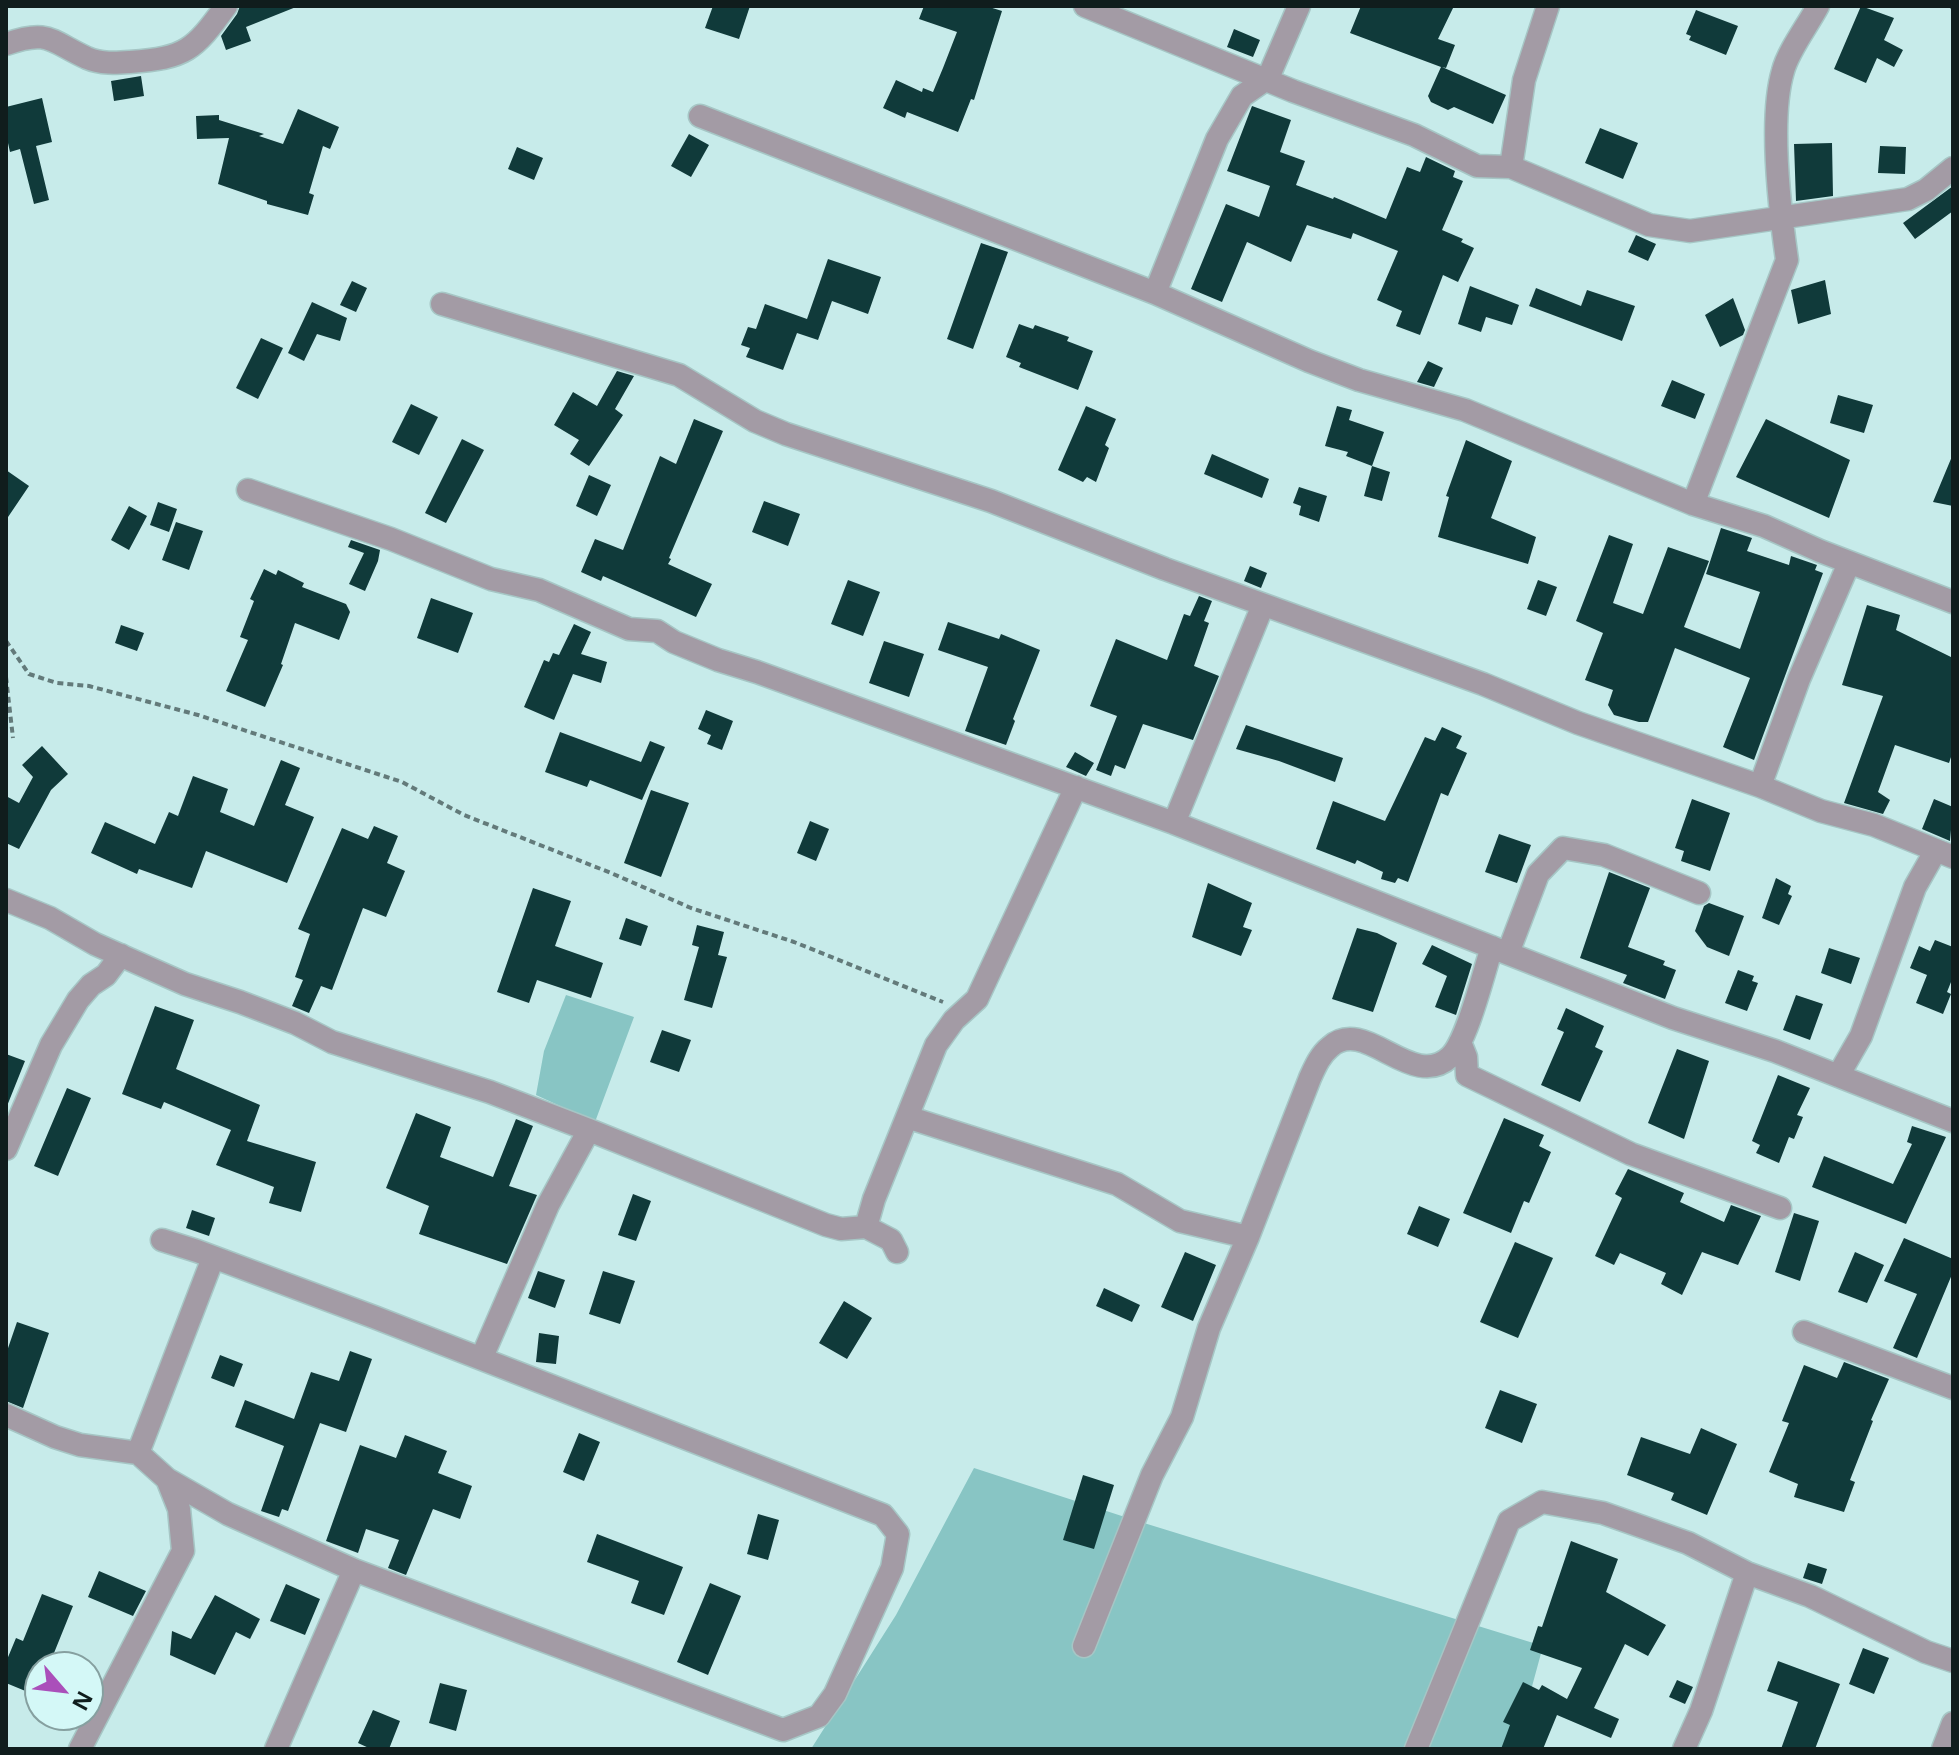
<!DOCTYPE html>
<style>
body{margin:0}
#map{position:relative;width:1959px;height:1755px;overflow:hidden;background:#c7ebea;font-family:"Open Sans",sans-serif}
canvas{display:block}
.frame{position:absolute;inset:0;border:8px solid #101d1d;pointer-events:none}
.north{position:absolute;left:24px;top:1651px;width:80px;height:80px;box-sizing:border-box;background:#d4f8f7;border:2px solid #86a0a0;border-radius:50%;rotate:118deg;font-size:22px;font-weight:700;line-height:32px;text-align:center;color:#101d1d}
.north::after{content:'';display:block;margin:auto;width:28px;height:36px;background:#aa4fba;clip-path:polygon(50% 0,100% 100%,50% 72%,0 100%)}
</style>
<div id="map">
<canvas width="1959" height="1755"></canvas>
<div class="frame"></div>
<div class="north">N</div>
</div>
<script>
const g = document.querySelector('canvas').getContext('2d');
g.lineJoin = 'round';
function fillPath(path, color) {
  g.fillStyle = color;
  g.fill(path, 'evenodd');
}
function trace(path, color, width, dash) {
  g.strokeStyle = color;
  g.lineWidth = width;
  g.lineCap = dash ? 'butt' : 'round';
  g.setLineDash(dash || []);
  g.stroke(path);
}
fillPath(new Path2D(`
 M566,995L634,1017L595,1122L536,1095L544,1051Z
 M974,1468L1131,1519L1543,1646L1515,1749H811L896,1615Z`), '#88c5c4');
fillPath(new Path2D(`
 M240,6H296V7L246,27L251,41L226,50L221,36L237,14Z
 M713,6H750L739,39L705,28Z
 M924,6H986L1002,11L974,100L971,99L958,132L907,112L905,118L883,108L896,80L922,92L923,88L933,92L943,68L957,32L919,19Z
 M1361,6H1454L1438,39L1455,45L1446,68L1442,67L1506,95L1493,124L1454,107L1448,110L1431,102L1428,96L1441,67L1350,33Z
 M1861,6L1894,18L1884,40L1903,50L1894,67L1877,58L1866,83L1834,69Z
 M1696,10L1738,26L1726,55L1689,40L1691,36L1686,34Z
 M1234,29L1260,40L1253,57L1227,47Z
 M141,76L144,96L114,101L111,81Z
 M42,98L52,142L36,146L49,200L34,204L20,149L10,152L6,134V107Z
 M1252,106L1291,120L1280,152L1305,161L1296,185L1333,199L1334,197L1386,219L1407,167L1420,172L1426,157L1455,171L1453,177L1463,181L1442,230L1463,239L1461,242L1474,248L1458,282L1443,275L1420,335L1396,326L1402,311L1377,300L1398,251L1353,233L1351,239L1307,225L1291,262L1247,242L1222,302L1191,289L1226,204L1259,217L1270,186L1227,171Z
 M298,109L339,127L330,149L323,146L309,193L314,195L308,215L267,204V201L218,184L229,138L197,139L196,116L219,115V120L264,134L259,136L283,144Z
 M1600,128L1638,143L1623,179L1585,163Z
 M689,134L709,145L691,177L671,166Z
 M1832,143L1833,196L1796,201L1794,144Z
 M1880,146L1906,147L1905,174L1878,173Z
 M517,147L543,158L534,180L508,169Z
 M1953,186V211L1915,239L1903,223Z
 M1636,235L1656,244L1648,261L1628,252Z
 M981,243L1008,252L973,349L947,339Z
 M828,259L881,277L868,314L832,301L818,340L797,333L783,370L746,357L750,348L741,345L748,327L756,329L765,304L807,319Z
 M1825,280L1831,314L1798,324L1791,290Z
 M352,281L367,288L356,312L340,305Z
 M1470,286L1519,305L1512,325L1486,317L1481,332L1458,324Z
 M1536,288L1581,306L1587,290L1635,306L1622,341L1529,306Z
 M1733,298L1745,330L1743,335L1720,347L1705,315Z
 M312,302L347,318L340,341L317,334L304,361L288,353Z
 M1019,324L1033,329L1035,325L1069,337L1067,341L1093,351L1078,390L1019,367L1021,363L1006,357Z
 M261,338L283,348L258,399L236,388Z
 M1428,361L1443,368L1434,387L1417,382Z
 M617,371L634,376L615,409L623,415L589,466L570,454L579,440L554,425L573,392L597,406Z
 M1672,380L1705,394L1695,419L1661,406Z
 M1838,395L1873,405L1864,433L1830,423Z
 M411,404L438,417L419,455L392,442Z
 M1086,406L1116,419L1105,445L1109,448L1096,482L1087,477L1083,482L1058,470Z
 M1337,406L1352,410L1349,420L1384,432L1372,466L1346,456L1348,452L1325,446Z
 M694,419L723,431L669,558L671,559L668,564L712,584L696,617L603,576L601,581L581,572L595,539L623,550L660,456L676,464Z
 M1766,419L1850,460L1829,518L1736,477Z
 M462,439L484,450L446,523L425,513Z
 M1466,440L1512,461L1491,518L1536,537L1528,564L1438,537L1449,497L1446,496Z
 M1212,454L1269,479L1262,498L1204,474Z
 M1953,455V506L1933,502L1953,454Z
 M1372,466L1390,472L1382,501L1364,496Z
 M6,470L29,486L6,520Z
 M589,475L611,485L597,516L576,506Z
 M1299,487L1327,496L1319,522L1299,515L1301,506L1293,503Z
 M764,501L800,514L788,546L752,532Z
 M158,502L177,509L169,532L150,525Z
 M129,506L147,516L129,550L111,540Z
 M176,522L203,531L189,570L162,560Z
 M1721,528L1752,538L1747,551L1789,565L1791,556L1817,565L1815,570L1823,573L1754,760L1723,747L1750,678L1675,648L1648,722H1639L1614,715L1608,705L1613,690L1585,680L1603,633L1576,621L1609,535L1633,544L1613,603L1643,614L1668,547L1709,561L1684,627L1740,649L1760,592L1706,574Z
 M351,540L380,550L378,561L365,591L349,584L364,553L348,547Z
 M1250,566L1267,573L1261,588L1244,581Z
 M264,569L276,575L278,570L304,583L302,587L346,604L350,612L339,640L295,623L281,664L283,665L265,707L226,691L248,640L240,637L254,601L250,599Z
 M848,580L880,592L863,636L831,624Z
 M1538,580L1557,587L1546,616L1527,609Z
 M1199,596L1212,601L1204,621L1209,623L1194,666L1219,676L1193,740L1143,724L1125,769L1115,765L1111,776L1096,770L1117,716L1090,706L1116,639L1167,660L1184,614L1190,616Z
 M431,598L473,613L458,653L417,638Z
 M1867,605L1900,615L1896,630L1953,658V751L1949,763L1895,745L1878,792L1890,800L1883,814L1844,803L1883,696L1842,685Z
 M948,622L999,639L1001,634L1040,650L1013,719L1015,721L1006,745L965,731L988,667L938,650Z
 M574,624L591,632L581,654L607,662L601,683L573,674L554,720L524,707L544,660L549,662L553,653L559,655Z
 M121,625L144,633L137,651L115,643Z
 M884,641L924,654L909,697L869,683Z
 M706,710L733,721L722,750L707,744L711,735L698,729Z
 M1246,725L1343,758L1335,782L1279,761L1236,749Z
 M1442,727L1462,736L1456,748L1467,753L1448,796L1441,793L1408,882L1398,878L1395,883L1381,879L1383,872L1357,860L1355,864L1316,849L1333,801L1385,821L1425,737L1435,741Z
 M560,732L641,762L650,741L665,747L642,800L590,780L587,787L545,772Z
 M42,746L68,774L51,790L19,849L6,843V796L19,803L33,777L22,765Z
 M1075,752L1094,763L1086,776L1066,767Z
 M281,760L300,768L285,805L314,817L287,883L206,851L192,888L139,869L137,874L91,853L105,822L155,844L169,812L178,816L193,776L228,789L220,812L254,826Z
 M651,790L689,803L661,877L624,863Z
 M1692,799L1730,813L1710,871L1681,861L1684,851L1675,848Z
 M1934,799L1953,807L1950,841L1922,829Z
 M810,821L829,829L816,861L797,853Z
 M374,826L398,836L387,863L405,871L386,917L363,908L332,990L321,986L309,1013L292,1006L303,980L295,977L310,934L298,929L342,828L368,839Z
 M1499,834L1531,845L1517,883L1485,872Z
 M1609,872L1650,888L1628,947L1665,961L1663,965L1676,970L1665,999L1623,983L1627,975L1580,958Z
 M1776,878L1791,886L1788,894L1792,896L1779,925L1762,918Z
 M1208,883L1252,903L1243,927L1252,930L1241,956L1192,937Z
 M533,888L571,901L555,946L603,963L591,998L537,980L529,1003L497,992Z
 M1709,903L1744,916L1729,956L1707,947L1695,931L1704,906Z
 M626,918L648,926L641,946L619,939Z
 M697,925L724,932L718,955L727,957L712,1008L684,1000L699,947L692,945Z
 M1357,928L1377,933L1397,943L1373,1012L1332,999Z
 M1935,940L1953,947V977L1947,992L1951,994L1943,1014L1916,1003L1927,975L1910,968L1919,946L1930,951Z
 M1432,945L1472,964L1456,1015L1435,1007L1447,976L1422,964Z
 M1829,948L1860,958L1851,984L1821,973Z
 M1738,970L1754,976L1752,981L1758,983L1747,1011L1725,1003Z
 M1796,995L1823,1004L1810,1040L1783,1030Z
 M155,1006L194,1020L176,1069L260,1105L247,1141L316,1162L301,1212L269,1203L274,1187L216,1165L231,1130L164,1102L161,1109L122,1094Z
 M1566,1008L1604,1026L1595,1047L1603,1051L1580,1102L1541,1085L1564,1032L1557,1029Z
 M662,1030L691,1040L679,1072L650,1062Z
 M1677,1049L1709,1061L1684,1139L1648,1123Z
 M6,1054L25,1061L7,1106H6Z
 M1778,1075L1810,1088L1797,1115L1803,1117L1794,1139L1789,1137L1779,1163L1756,1153L1760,1145L1752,1141Z
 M67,1088L91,1098L58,1176L34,1166Z
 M416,1113L451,1127L440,1157L493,1177L516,1119L533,1126L509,1186L537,1195L507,1264L419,1234L429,1206L386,1188Z
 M1504,1118L1544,1135L1539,1146L1551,1152L1529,1203L1524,1201L1511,1233L1463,1213Z
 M1912,1126L1946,1137L1906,1224L1812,1187L1824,1156L1893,1184L1912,1144L1907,1142Z
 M1628,1169L1684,1193L1680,1202L1724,1222L1731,1205L1761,1216L1738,1265L1702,1252L1682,1295L1661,1284L1666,1273L1620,1253L1614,1265L1595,1256L1622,1198L1615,1194Z
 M633,1194L651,1201L636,1241L618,1235Z
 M1419,1206L1450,1219L1438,1247L1407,1234Z
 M192,1210L215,1218L209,1236L186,1228Z
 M1794,1213L1819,1221L1800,1281L1775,1272Z
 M1904,1238L1953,1259V1272L1917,1358L1893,1348L1917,1294L1884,1281Z
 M1515,1242L1553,1258L1518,1338L1480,1322Z
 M1185,1252L1216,1265L1193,1321L1161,1307Z
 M1855,1252L1884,1265L1867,1303L1838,1292Z
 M538,1271L565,1280L555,1308L528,1298Z
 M603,1271L635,1281L620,1324L589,1314Z
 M1104,1288L1140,1305L1132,1322L1096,1306Z
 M844,1301L872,1318L847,1359L819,1343Z
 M17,1322L49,1333L23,1408L6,1401V1354Z
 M539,1333L559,1336L556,1364L536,1362Z
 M350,1351L372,1359L346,1432L320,1423L288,1511L282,1509L279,1517L261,1511L284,1446L235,1427L245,1400L294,1419L311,1372L339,1381Z
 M220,1355L243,1364L234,1387L211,1378Z
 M1844,1362L1889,1379L1871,1420L1873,1421L1850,1480L1855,1482L1844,1512L1794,1497L1798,1484L1769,1472L1789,1423L1782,1421L1804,1365L1837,1378Z
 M1500,1390L1537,1404L1522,1443L1485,1428Z
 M1701,1428L1737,1444L1707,1515L1671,1500L1674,1493L1627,1475L1641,1437L1690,1454Z
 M579,1433L600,1442L584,1481L563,1472Z
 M405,1435L447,1451L438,1473L472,1486L460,1519L433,1509L406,1575L388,1568L399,1540L366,1529L358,1553L326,1541L360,1445L396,1458Z
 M1083,1475L1114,1485L1094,1549L1063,1540Z
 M758,1514L779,1520L768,1560L747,1554Z
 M597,1534L683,1567L664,1615L631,1603L639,1581L587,1562Z
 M1571,1541L1618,1559L1606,1592L1666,1625L1648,1656L1625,1644L1594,1708L1619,1719L1611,1738L1557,1715L1543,1749H1501L1510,1725L1503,1722L1523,1682L1539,1690L1542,1685L1567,1699L1582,1668L1530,1650L1538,1626L1542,1627Z
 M1808,1563L1827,1569L1822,1584L1803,1578Z
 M99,1571L146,1591L133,1616L88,1597Z
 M710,1583L741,1596L708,1675L677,1662Z
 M286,1584L320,1599L305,1635L270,1621Z
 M42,1594L73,1606L54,1653L86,1667H40V1697L6,1683V1662L16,1638L23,1641Z
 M215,1595L260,1619L250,1639L236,1632L215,1675L170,1655L172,1631L191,1639Z
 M1863,1648L1889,1658L1874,1694L1849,1684Z
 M1778,1661L1840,1684L1815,1749H1781L1798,1702L1767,1691Z
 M1677,1680L1693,1687L1685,1704L1669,1697Z
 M440,1683L467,1690L456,1731L429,1723Z
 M373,1710L400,1721L389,1749H371L358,1743Z`), '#103a3a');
const minor = new Path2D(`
 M1085,6L1293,91L1414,135L1477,166L1511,167L1649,225L1690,231L1908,199L1926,190L1953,168
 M6,44C49,29 50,41 87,58C101,64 116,63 130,62C186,58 194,50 226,6
 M700,116L1155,293L1309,361L1359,380L1465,410L1693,504L1764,526L1820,551L1953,602
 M1511,167L1524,80L1548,6
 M1155,293L1217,139L1242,96L1268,78L1299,6
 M442,304L679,375L755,421L786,434L991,501L1165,569L1483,684L1578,723L1760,786L1821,811L1874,825L1953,857
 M248,490L391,539L491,579L539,590L629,629L657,631L674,642L718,660L757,672L1174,823L1673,1018L1775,1051L1953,1121
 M1693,504L1787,260C1780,211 1769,118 1783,71C1788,51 1808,25 1818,6
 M1760,786L1799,679L1849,563
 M1174,823L1263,605
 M6,900L50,918L95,944L185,984L240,1002L295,1023L332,1042L490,1092L589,1130L826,1225L841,1229L866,1227L891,1240L897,1252
 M1508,953L1538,874L1563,848L1604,855L1699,893
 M1460,1042L1466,1057L1467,1075L1631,1154L1780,1208
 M1838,1076L1861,1036L1915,887L1936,850
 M907,1117L1117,1184L1180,1221L1248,1237
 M6,1149L51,1045L78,1000L91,985L106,975L121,955
 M866,1227L874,1199L936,1045L954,1020L977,999L1076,787
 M1804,1332L1953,1388
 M482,1357L548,1205L589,1130
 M6,1415L55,1437L80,1445L138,1453L167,1479L228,1514L354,1570L783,1730L819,1716L835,1694L892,1568L898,1534L883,1515L374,1317L197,1251L162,1240
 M138,1453L213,1258
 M1084,1646L1152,1475L1182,1417L1209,1328L1248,1237L1310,1078C1315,1067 1320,1055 1330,1047C1365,1015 1412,1092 1450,1057C1467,1042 1484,971 1492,947
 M80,1749L183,1551L179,1509L167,1479
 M276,1749L354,1570
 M1416,1749L1509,1521L1542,1502L1603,1513L1688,1543L1747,1573L1810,1596L1926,1652L1953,1661
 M1684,1749L1701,1711L1747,1573
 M1943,1749L1953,1723`);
trace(minor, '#a6c6c5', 25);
trace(new Path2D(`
 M1951,6L1953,9
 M6,641L29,674L57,683L89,686L198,715L402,782L464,815L611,873L691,908L794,942L943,1002
 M6,677L13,738`), '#637a7a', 4, [6, 4]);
trace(minor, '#a39ba5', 22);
</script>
